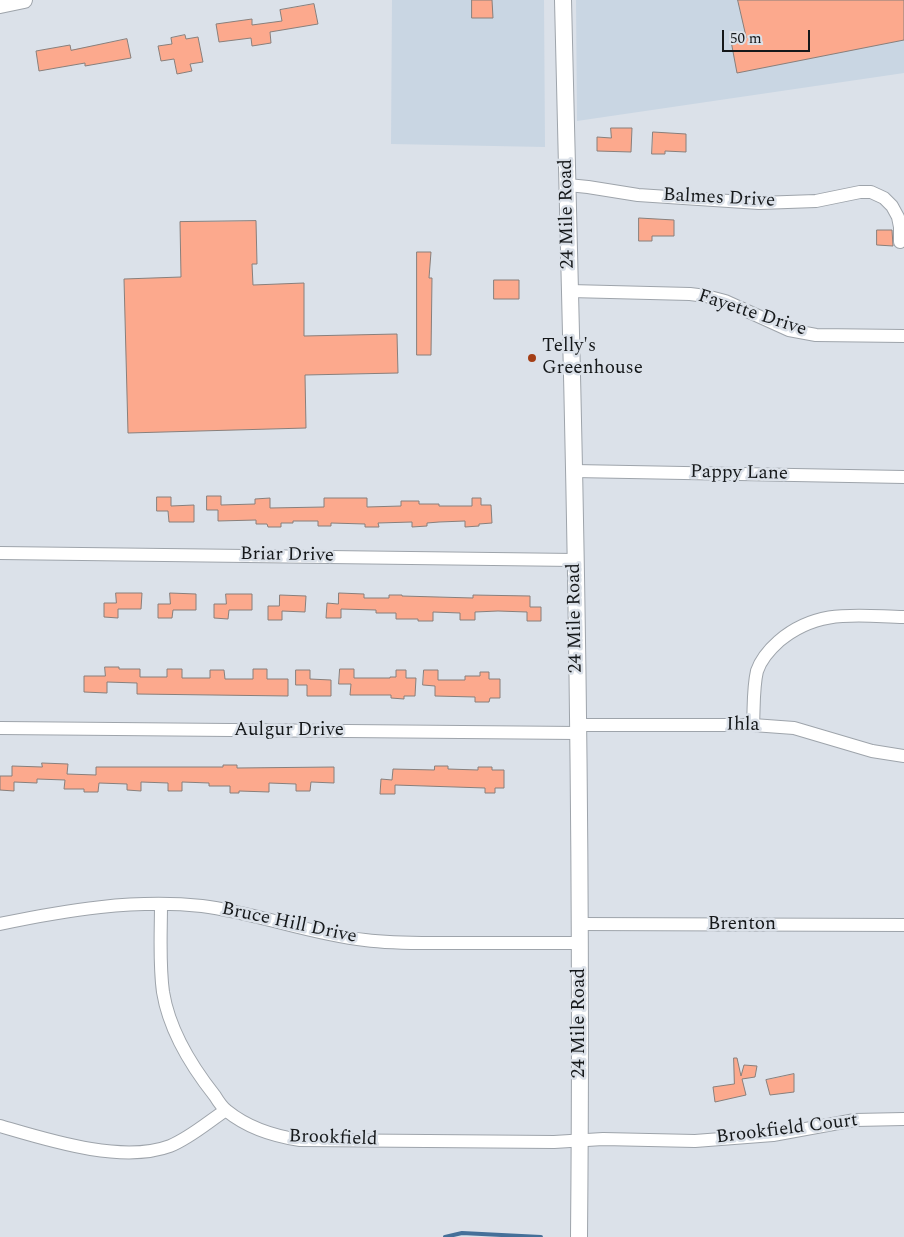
<!DOCTYPE html>
<style>
body{margin:0}
#map{position:relative;width:904px;height:1237px;overflow:hidden;background:#dbe1e9;font-family:Spectral,serif}
canvas{display:block}
.scale{position:absolute;left:722px;top:30px;width:88px;height:22px;box-sizing:border-box;border:2px solid #15181a;border-top:0;padding-left:6px;font-size:15px;line-height:18px;white-space:nowrap;color:#15181a;-webkit-text-stroke:4px #dbe1e9;paint-order:stroke}
</style>
<div id="map">
<canvas width="904" height="1237"></canvas>
<div class="scale">50 m</div>
</div>
<script>
const g = document.querySelector('canvas').getContext('2d');
g.lineJoin = 'round';
function fillPath(path, color) {
  g.fillStyle = color;
  g.fill(path, 'evenodd');
}
function trace(path, color, width, dash) {
  g.strokeStyle = color;
  g.lineWidth = width;
  g.lineCap = dash ? 'butt' : 'round';
  g.setLineDash(dash || []);
  g.stroke(path);
}
function drawText(font, color, halo, rows, align = 'center') {
  g.font = font + ' Spectral,serif';
  g.lineWidth = 5;
  g.setLineDash([]);
  g.textBaseline = 'middle';
  g.strokeStyle = halo;
  g.fillStyle = color;
  for (const [text, x, y, turn = 0] of rows) {
    g.save();
    g.translate(x, y);
    g.rotate((+turn || 0) * Math.PI / 180);
    g.textAlign = isNaN(turn) ? turn : align;
    if (halo) g.strokeText(text, 0, 0);
    g.fillText(text, 0, 0);
    g.restore();
  }
}
fillPath(new Path2D(`
 M392,0H544L545,147L391,144Z
 M576,0H904V73L577,121Z`), '#c9d6e3');
trace(new Path2D(`
 M445,1237L462,1233L541,1237`), '#457099', 4);
const building = new Path2D(`
 M472,0H492L493,18H472Z
 M738,0H904V40L737,73L731,41L746,38Z
 M314,4L318,24L270,32L271,43L252,46L251,38L219,42L216,24L252,19V25L282,21L280,10Z
 M185,35L186,39L198,37L203,62L190,64L192,71L177,74L174,59L161,61L158,46L172,44L171,38Z
 M127,39L131,58L85,66V63L39,71L36,51L70,45L71,50Z
 M611,128H632L631,152L597,151V137L611,138Z
 M653,132L686,134V152L665,151V154H652Z
 M639,218L674,220V236H652V241H639Z
 M256,221L257,264H252L253,285L304,283V336L397,334L398,373L305,375L306,428L128,433L124,279L181,277L180,222Z
 M877,230H892L893,246L877,245Z
 M417,252H431L429,278H432L431,355H417Z
 M494,280H519V299H494Z
 M207,496H221V505L255,504V499L270,498V508L324,507V498H367V507L401,506V501H419V504H439V506H472V498H481V505H491L492,523L479,524V526L465,527V521L439,522L427,523V526L412,527V522L378,523L379,527H365V524L331,523V526H318V521H293V523H281V527H268L267,524H256V520L218,521V510H207Z
 M157,497H171V506L194,505V522H169L168,511H157Z
 M116,593H142L141,609H118V618L104,617V603H116Z
 M170,593L196,594V610H173L172,618H158V604H170Z
 M339,593L364,594V598H389V595H402V596L473,598V595L530,596V607H541V621H527V612L498,611L475,612V620H460V613L433,612V621H418V619H396V613H376V610L341,609V618H326L327,603L338,604Z
 M226,594H252V610H229L228,619L214,618V604H226Z
 M280,595L306,596L305,612L282,611V620H268V606H279Z
 M105,667H119V669H140V677H167V669H182V678H210V670H224L225,679H253V669H267V679H288V696L137,694V683L107,682V693L84,692V676H105Z
 M340,669H354V678H390V677H396V670H406V678H416L415,696H404V699L391,698V695H350L351,684H339Z
 M296,670H310V679L331,680V696H307V685H296Z
 M424,670H438V680H465V676H480V672H489V679H500V698H490L489,702H475V697L435,696V686L423,685Z
 M42,763L68,764L67,774L96,775V767H223V765H237V768L334,767V783L311,782L310,791H296V784L269,783V792L239,791V793H230V786H209V783L182,782V791H168V783L141,782V791L127,790V784L99,783L98,792H84V789H64L65,780L37,779V783L14,782V791L0,790V776H12V766L42,767Z
 M435,766H448V769L478,770V767H492V770H504V788H495V793H485V788L395,785V794H380L381,779L392,780L393,769L434,770Z
 M734,1058H737L741,1076L744,1065L757,1066L755,1077L742,1079L746,1095L715,1102L713,1087L734,1084Z
 M794,1074V1092L770,1095L766,1080Z`);
fillPath(building, '#fca98d');
trace(building, '#887f7b', 1);
const minor = new Path2D(`
 M568,185L588,187L638,195L759,203L816,201L860,192H871L884,198L892,206L898,217L900,227V242
 M570,291L690,294L706,296L725,301L789,330L816,335L904,336
 M574,471L904,477
 M0,553L575,560
 M577,725H753L794,728L872,751L904,756
 M753,725C754,708 753,688 757,671C761,659 770,649 779,641C818,608 857,616 904,617
 M0,728L577,733
 M161,904C161,933 159,963 163,992C169,1029 192,1067 215,1096C218,1101 222,1107 227,1111C248,1128 273,1136 300,1140L554,1142L603,1139L695,1141L773,1135L855,1120L904,1119
 M0,924C66,910 134,899 202,906C257,913 310,934 365,940C395,944 425,943 455,943C497,943 538,943 580,943
 M579,924L904,925
 M0,1126C48,1140 122,1164 170,1146C190,1138 208,1122 226,1110`);
const tertiary = new Path2D(`
 M563,0C565,97 568,195 570,292C578,607 582,922 579,1237
 M0,5L24,0`);
trace(minor, '#9ea4ab', 14);
trace(tertiary, '#9ea4ab', 18);
trace(minor, '#fff', 12);
trace(tertiary, '#fff', 16);
for (const [x, y, r, color] of [
 [532,358,5,"#a43e15"]
]) {
  const dot = new Path2D();
  dot.arc(x, y, r, 0, 2 * Math.PI);
  g.fillStyle = color;
  g.fill(dot);
  trace(dot, '#dbe1e9', 2);
}
drawText('19px', '#15181a', '#dbe1e9', [
 ["Balmes Drive",719,199,3],
 ["24 Mile Road",568,214,-91],
 ["Fayette Drive",752,314,18],
 ["Pappy Lane",739,474,1],
 ["Briar Drive",287,556,1],
 ["24 Mile Road",576,618,-91],
 ["Ihla",743,726,1],
 ["Aulgur Drive",289,731],
 ["Bruce Hill Drive",289,924,12],
 ["Brenton",742,925],
 ["24 Mile Road",580,1023,-90],
 ["Brookfield Court",787,1130,-7],
 ["Brookfield",333,1139,2]
]);
drawText('19px', '#15181a', '#dbe1e9', [
 ["Telly's",542,347],
 ["Greenhouse",542,369]
], 'left');
</script>
